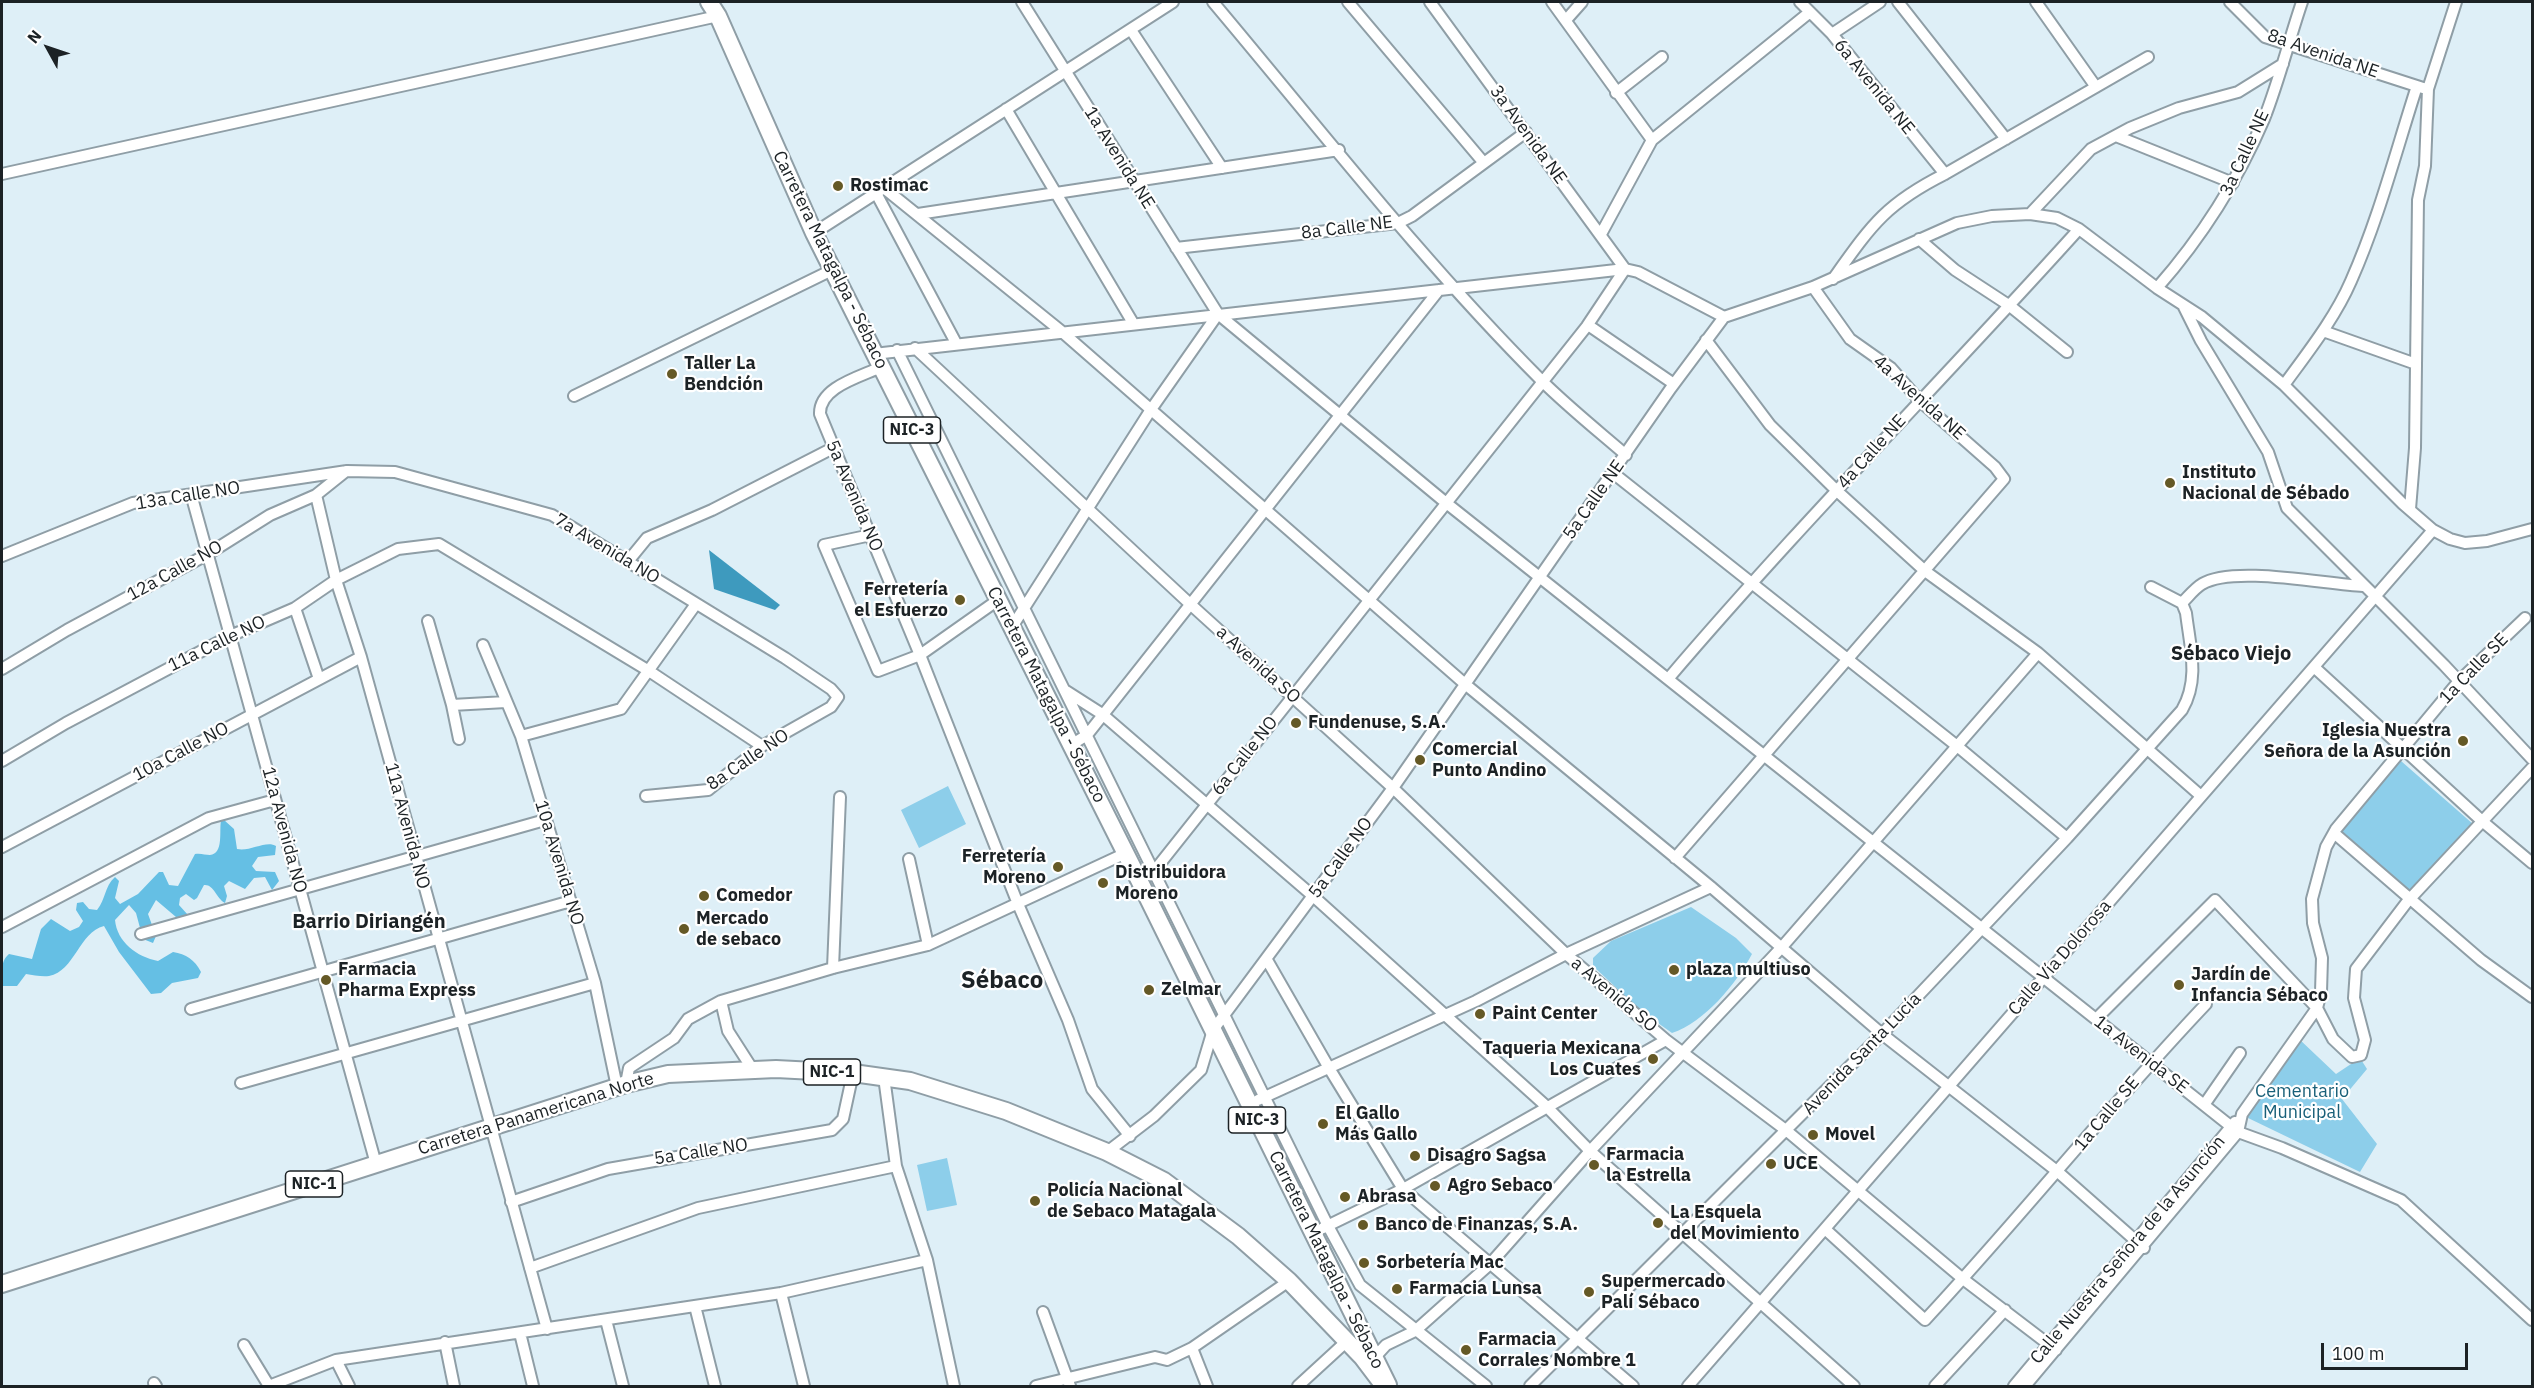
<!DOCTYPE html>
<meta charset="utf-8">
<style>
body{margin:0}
#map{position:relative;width:2534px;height:1388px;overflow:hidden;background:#deeff7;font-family:"IBM Plex Sans",sans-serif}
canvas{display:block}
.frame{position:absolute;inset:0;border:3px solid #1c2225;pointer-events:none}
.north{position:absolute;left:18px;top:18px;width:60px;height:60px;-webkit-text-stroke:4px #fff;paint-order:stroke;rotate:310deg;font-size:16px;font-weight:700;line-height:24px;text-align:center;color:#1c2225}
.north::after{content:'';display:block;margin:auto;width:21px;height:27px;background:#1c2225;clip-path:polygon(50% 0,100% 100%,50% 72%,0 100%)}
.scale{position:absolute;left:2321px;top:1343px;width:147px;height:27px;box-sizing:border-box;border:3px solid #1c2225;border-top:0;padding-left:8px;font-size:18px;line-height:21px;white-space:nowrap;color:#1c2225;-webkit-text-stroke:4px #fff;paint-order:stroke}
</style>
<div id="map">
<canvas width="2534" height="1388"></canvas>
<div class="frame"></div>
<div class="north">N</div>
<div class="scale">100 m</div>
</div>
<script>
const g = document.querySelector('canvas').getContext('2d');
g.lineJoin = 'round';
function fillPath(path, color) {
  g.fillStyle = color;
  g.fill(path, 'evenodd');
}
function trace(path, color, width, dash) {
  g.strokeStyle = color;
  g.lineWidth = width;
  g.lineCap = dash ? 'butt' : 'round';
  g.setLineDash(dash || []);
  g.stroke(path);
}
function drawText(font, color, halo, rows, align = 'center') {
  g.font = font + ' "IBM Plex Sans",sans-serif';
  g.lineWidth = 4.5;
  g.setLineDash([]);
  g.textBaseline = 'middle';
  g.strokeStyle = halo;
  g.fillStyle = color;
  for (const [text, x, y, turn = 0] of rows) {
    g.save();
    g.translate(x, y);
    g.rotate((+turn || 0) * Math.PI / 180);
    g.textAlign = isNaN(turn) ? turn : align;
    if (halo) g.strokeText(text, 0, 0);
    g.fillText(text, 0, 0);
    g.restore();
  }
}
fillPath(new Path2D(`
 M2401,761L2473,824L2411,892L2341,832Z
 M948,786L966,824L919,848L901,810Z
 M1691,907L1736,938L1752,954C1736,984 1705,1022 1672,1033L1641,1011L1593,966V958L1611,941Z
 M2298,1038L2336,1074L2360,1058L2367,1069L2342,1099L2377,1144L2360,1172L2246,1117Z
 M947,1158L957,1205L927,1211L917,1165Z`), '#8dceea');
fillPath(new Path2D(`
 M224,820L234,829L237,849C250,852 266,840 276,846L275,855L258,857L252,866L256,871L275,872L279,881L272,890L265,877L254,878L245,889L229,881L224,886L227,896L225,903C216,898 214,884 204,885L197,898L194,900L186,894L180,898L179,905L188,915L183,919L176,917L156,900L148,914L156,936L153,943L143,939L136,913L129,905L115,920C117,942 137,957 158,961L173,952C186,954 195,960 201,972L198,978L172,983L161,993L151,994L119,952L104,926C79,932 75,971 49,976C42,977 33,975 26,974L17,986H2C2,974 0,961 9,954L32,959L41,929L51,919L70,931L79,927L83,921L76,910L77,903L83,902L89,909L97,910C106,899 104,887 115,877L119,881L115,898L120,904L138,894L159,872H163L169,885L178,886L195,854C201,853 205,855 210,855C224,854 219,830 221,821Z`), '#65bfe4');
fillPath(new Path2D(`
 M709,550L780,605L775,610L714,589Z`), '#3e9abe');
const minor = new Path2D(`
 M1022,2L1218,314L1445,502L2238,1132L2282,1148L2401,1200L2532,1320
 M1213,2C1320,129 1423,262 1541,380C1567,406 1597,430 1626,455
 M1348,2L1484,163
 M1552,2L1652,140
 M1800,2L1832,34L1945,174
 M1898,2L2006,139
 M2036,2L2096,87
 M2230,2L2265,37L2423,88
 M1566,20L1582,2
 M1131,30L1222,168
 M1832,34L1880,2
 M1616,93L1662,57
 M1006,109L1133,323
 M2116,136L2233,183
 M2,174L718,16
 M884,188L1061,331L1465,684L1711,887L1882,1034L2058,1172L2144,1248
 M876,193L956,343
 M918,214L1339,150
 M2030,214L2091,149L2130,128L2179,108L2238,92L2283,64
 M814,233L1173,2
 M1601,234L1652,140L1810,12
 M1919,239L1955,270L2010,306L2067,352
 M1176,248L1398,223L1412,216L1526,132
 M1833,279C1871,226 1885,204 1945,174L2148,57
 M2157,288C2202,237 2237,182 2264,119C2279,81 2289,40 2302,2
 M2184,307L2201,341L2268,452L2287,508L2444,665L2532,759
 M1588,325L1674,384
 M2323,331L2416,364
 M1706,340L1770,425L1837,491L1925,571L2038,653L2201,796
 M915,348L1189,603L1393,788L1566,954L1666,1040L1787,1131L1963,1279L2056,1350
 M897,350L1328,1226L1360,1285L1486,1386
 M874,354L1625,269L1638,272L1724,317L1813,287L1957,223L1992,216L2030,214L2057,218L2079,229L2157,288L2202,317L2284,385L2403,504L2433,530L2450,539L2465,543L2487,541L2532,529
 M881,367C860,377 819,387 820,414L920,655L1018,904L1068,1020L1092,1089L1130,1136
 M2284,385C2308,352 2335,318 2351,281C2379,218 2396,151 2417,86
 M574,396L832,270
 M1613,473L1957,746L2067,838
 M191,494L376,1164
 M316,495L336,580L361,657L547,1329
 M2410,509L2415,448L2418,200L2425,166L2428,89L2456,2
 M871,535L824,545L878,671L920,655L998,600
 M2,556L133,503L347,471L395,472L552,515L785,658L831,689L838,697L831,707L762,746L708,790L646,796
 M629,560L647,538L712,510L833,448
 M2182,603C2188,597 2195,588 2202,584C2233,565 2324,584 2363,586
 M295,608L319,679
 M428,621L452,705L459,739
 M1012,627L1150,411L1218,314
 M483,645L521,736L595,983L617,1087
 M2314,667L2482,821L2532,863
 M2,669L67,630L208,554L270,515L316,495L346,471
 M1668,679C1800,524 1943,380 2079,229
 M1066,691L1102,714L1313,896L1546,1106L1590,1151L1854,1386
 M452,705L506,702
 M521,736L621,709L696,604
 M1071,745L1087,735L1439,290
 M2,761L66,723L230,636L295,608L336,580L398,549L439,544L649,671L762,746
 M2334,833L2481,960L2532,997
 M2,847L361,657
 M1675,858L2004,479L1995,467L1919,400L1891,368L1850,339L1813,287
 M909,859L928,945
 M1151,875L1587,326L1625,269L1430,2
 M2,927L209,818L275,800
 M141,934L545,820
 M1267,960L1329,1068L1403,1189L1633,1386
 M833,968L840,797
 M721,1001L728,1031L753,1070
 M191,1009L571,901
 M2096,1019L2215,900L2317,1008L2333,1039L2352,1057L2361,1055L2365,1040L2354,998L2356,969L2407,902L2532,768
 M884,1077L896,1166L927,1260L954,1386
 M241,1083L595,983
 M626,1084L629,1068L674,1038L688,1019L721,1001L833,968L928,945L1126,853
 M1258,1100L1476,1001L1566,954L1711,887
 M2204,1105L2240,1053
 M1107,1152L1154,1116L1201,1070L1213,1030L1393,788L1671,388L1724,317
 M511,1202L608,1169L832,1130L843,1119L853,1073
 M1323,1228L1403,1189L1666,1040
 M1825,1229L1925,1320C2021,1217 2109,1106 2206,1004
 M530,1268L698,1208L896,1166
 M781,1293L804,1386
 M695,1306L715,1386
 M1043,1312L1070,1386
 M606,1320L623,1386
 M520,1333L533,1386
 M445,1342L454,1386
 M244,1345L269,1386
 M1192,1348L1207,1386
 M1375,1357L1386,1345L1415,1331L1490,1264L1590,1151L1782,947L2038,653
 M336,1360L349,1386
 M154,1383L156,1386
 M269,1386L336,1360L781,1293L927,1260
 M1036,1386L1155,1357L1167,1360L1192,1348L1289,1281
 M1298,1386L1347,1341
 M1530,1386L1882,1034L2067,838L2182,710C2200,679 2190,647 2186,613L2182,603L2151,587
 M1688,1386L2433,530
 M1935,1386L2005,1310
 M2014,1386L2235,1122
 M2025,1386L2238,1132L2242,1114L2317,1008L2321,992L2322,958L2313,923L2312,899L2326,847L2336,829L2459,681L2525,618`);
const primary = new Path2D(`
 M709,2L718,16L814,233L1140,882L1388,1385`);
const trunk = new Path2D(`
 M2,1284L626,1084L668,1074L776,1069L853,1073L910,1081L1006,1111L1107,1152L1164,1181L1238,1236L1289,1281L1362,1357L1384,1386`);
trace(minor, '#8f9ea6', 14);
trace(primary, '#8f9ea6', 20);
trace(trunk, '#8f9ea6', 20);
trace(minor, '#fff', 10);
trace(primary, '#fff', 16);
trace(trunk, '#fff', 16);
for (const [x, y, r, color] of [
 [838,186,6,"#655926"],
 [672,374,6,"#655926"],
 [2170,483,6,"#655926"],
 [960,600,6,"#655926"],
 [1296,723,6,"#655926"],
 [2463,741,6,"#655926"],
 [1420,760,6,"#655926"],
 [1058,867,6,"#655926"],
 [1103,883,6,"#655926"],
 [704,896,6,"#655926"],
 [684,929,6,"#655926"],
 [1674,970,6,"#655926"],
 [326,980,6,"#655926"],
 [2179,985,6,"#655926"],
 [1149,990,6,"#655926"],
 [1480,1014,6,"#655926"],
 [1653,1059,6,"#655926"],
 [1323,1124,6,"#655926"],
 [1813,1135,6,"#655926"],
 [1415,1156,6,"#655926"],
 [1771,1164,6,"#655926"],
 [1594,1165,6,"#655926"],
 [1435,1186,6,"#655926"],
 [1345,1197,6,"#655926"],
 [1035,1201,6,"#655926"],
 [1658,1223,6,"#655926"],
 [1363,1225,6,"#655926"],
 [1364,1263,6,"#655926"],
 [1397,1289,6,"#655926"],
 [1589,1292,6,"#655926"],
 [1466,1350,6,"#655926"]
]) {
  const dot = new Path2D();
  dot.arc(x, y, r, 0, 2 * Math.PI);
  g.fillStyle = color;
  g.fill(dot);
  trace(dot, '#fff', 2);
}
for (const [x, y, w] of [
 [912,430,57],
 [832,1072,57],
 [1257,1120,57],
 [314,1184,57]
]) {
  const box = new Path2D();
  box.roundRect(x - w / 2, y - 13, w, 26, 4.5);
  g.fillStyle = '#fff';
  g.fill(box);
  trace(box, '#1c2225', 1.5);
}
drawText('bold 16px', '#1c2225', null, [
 ["NIC-3",912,430],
 ["NIC-1",832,1072],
 ["NIC-3",1257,1120],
 ["NIC-1",314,1184]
]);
drawText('18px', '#1c2225', '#fff', [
 ["8a Avenida NE",2323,54,19],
 ["6a Avenida NE",1874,87,51],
 ["3a Avenida NE",1528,135,54],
 ["3a Calle NE",2245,153,-65],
 ["1a Avenida NE",1119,158,58],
 ["8a Calle NE",1347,228,-7],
 ["Carretera Matagalpa - Sébaco",830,260,64],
 ["4a Avenida NE",1919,398,42],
 ["4a Calle NE",1872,452,-48],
 ["13a Calle NO",188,496,-9],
 ["5a Avenida NO",854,496,67],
 ["5a Calle NE",1594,500,-55],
 ["7a Avenida NO",607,549,31],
 ["12a Calle NO",175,571,-29],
 ["11a Calle NO",217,644,-26],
 ["a Avenida SO",1258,665,42],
 ["1a Calle SE",2474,669,-46],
 ["Carretera Matagalpa - Sébaco",1046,695,63],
 ["10a Calle NO",181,752,-28],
 ["6a Calle NO",1245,756,-52],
 ["8a Calle NO",748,760,-34],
 ["11a Avenida NO",407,826,75],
 ["12a Avenida NO",284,830,75],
 ["5a Calle NO",1341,858,-54],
 ["10a Avenida NO",559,863,73],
 ["Calle Vía Dolorosa",2060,958,-49],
 ["a Avenida SO",1614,995,40],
 ["Avenida Santa Lucía",1862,1054,-46],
 ["1a Avenida SE",2141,1055,38],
 ["Carretera Panamericana Norte",536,1114,-17],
 ["1a Calle SE",2107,1114,-50],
 ["5a Calle NO",701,1152,-9],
 ["Calle Nuestra Señora de la Asunción",2128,1250,-50],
 ["Carretera Matagalpa - Sébaco",1326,1260,64]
]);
drawText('bold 18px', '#1c2225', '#fff', [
 ["Rostimac",850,186],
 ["Taller La",684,364],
 ["Bendción",684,385],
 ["Instituto",2182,473],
 ["Nacional de Sébado",2182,494],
 ["Ferretería",948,590,"right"],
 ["el Esfuerzo",948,611,"right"],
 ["Fundenuse, S.A.",1308,723],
 ["Iglesia Nuestra",2451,731,"right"],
 ["Señora de la Asunción",2451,752,"right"],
 ["Comercial",1432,750],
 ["Punto Andino",1432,771],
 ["Ferretería",1046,857,"right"],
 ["Moreno",1046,878,"right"],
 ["Distribuidora",1115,873],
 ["Moreno",1115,894],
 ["Comedor",716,896],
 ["Mercado",696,919],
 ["de sebaco",696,940],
 ["Farmacia",338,970],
 ["Pharma Express",338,991],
 ["plaza multiuso",1686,970],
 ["Jardín de",2191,975],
 ["Infancia Sébaco",2191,996],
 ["Zelmar",1161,990],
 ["Paint Center",1492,1014],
 ["Taqueria Mexicana",1641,1049,"right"],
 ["Los Cuates",1641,1070,"right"],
 ["El Gallo",1335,1114],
 ["Más Gallo",1335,1135],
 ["Movel",1825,1135],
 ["Farmacia",1606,1155],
 ["la Estrella",1606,1176],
 ["Disagro Sagsa",1427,1156],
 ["UCE",1783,1164],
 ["Agro Sebaco",1447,1186],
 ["Policía Nacional",1047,1191],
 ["de Sebaco Matagala",1047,1212],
 ["Abrasa",1357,1197],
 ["La Esquela",1670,1213],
 ["del Movimiento",1670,1234],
 ["Banco de Finanzas, S.A.",1375,1225],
 ["Sorbetería Mac",1376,1263],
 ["Supermercado",1601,1282],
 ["Palí Sébaco",1601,1303],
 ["Farmacia Lunsa",1409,1289],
 ["Farmacia",1478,1340],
 ["Corrales Nombre 1",1478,1361]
], 'left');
drawText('18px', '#185f78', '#fff', [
 ["Cementario",2302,1092],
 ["Municipal",2302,1113]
]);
drawText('bold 20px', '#1c2225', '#fff', [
 ["Sébaco Viejo",2231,654],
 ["Barrio Diriangén",369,922]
]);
drawText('bold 24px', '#1c2225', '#fff', [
 ["Sébaco",1002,981]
]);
</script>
